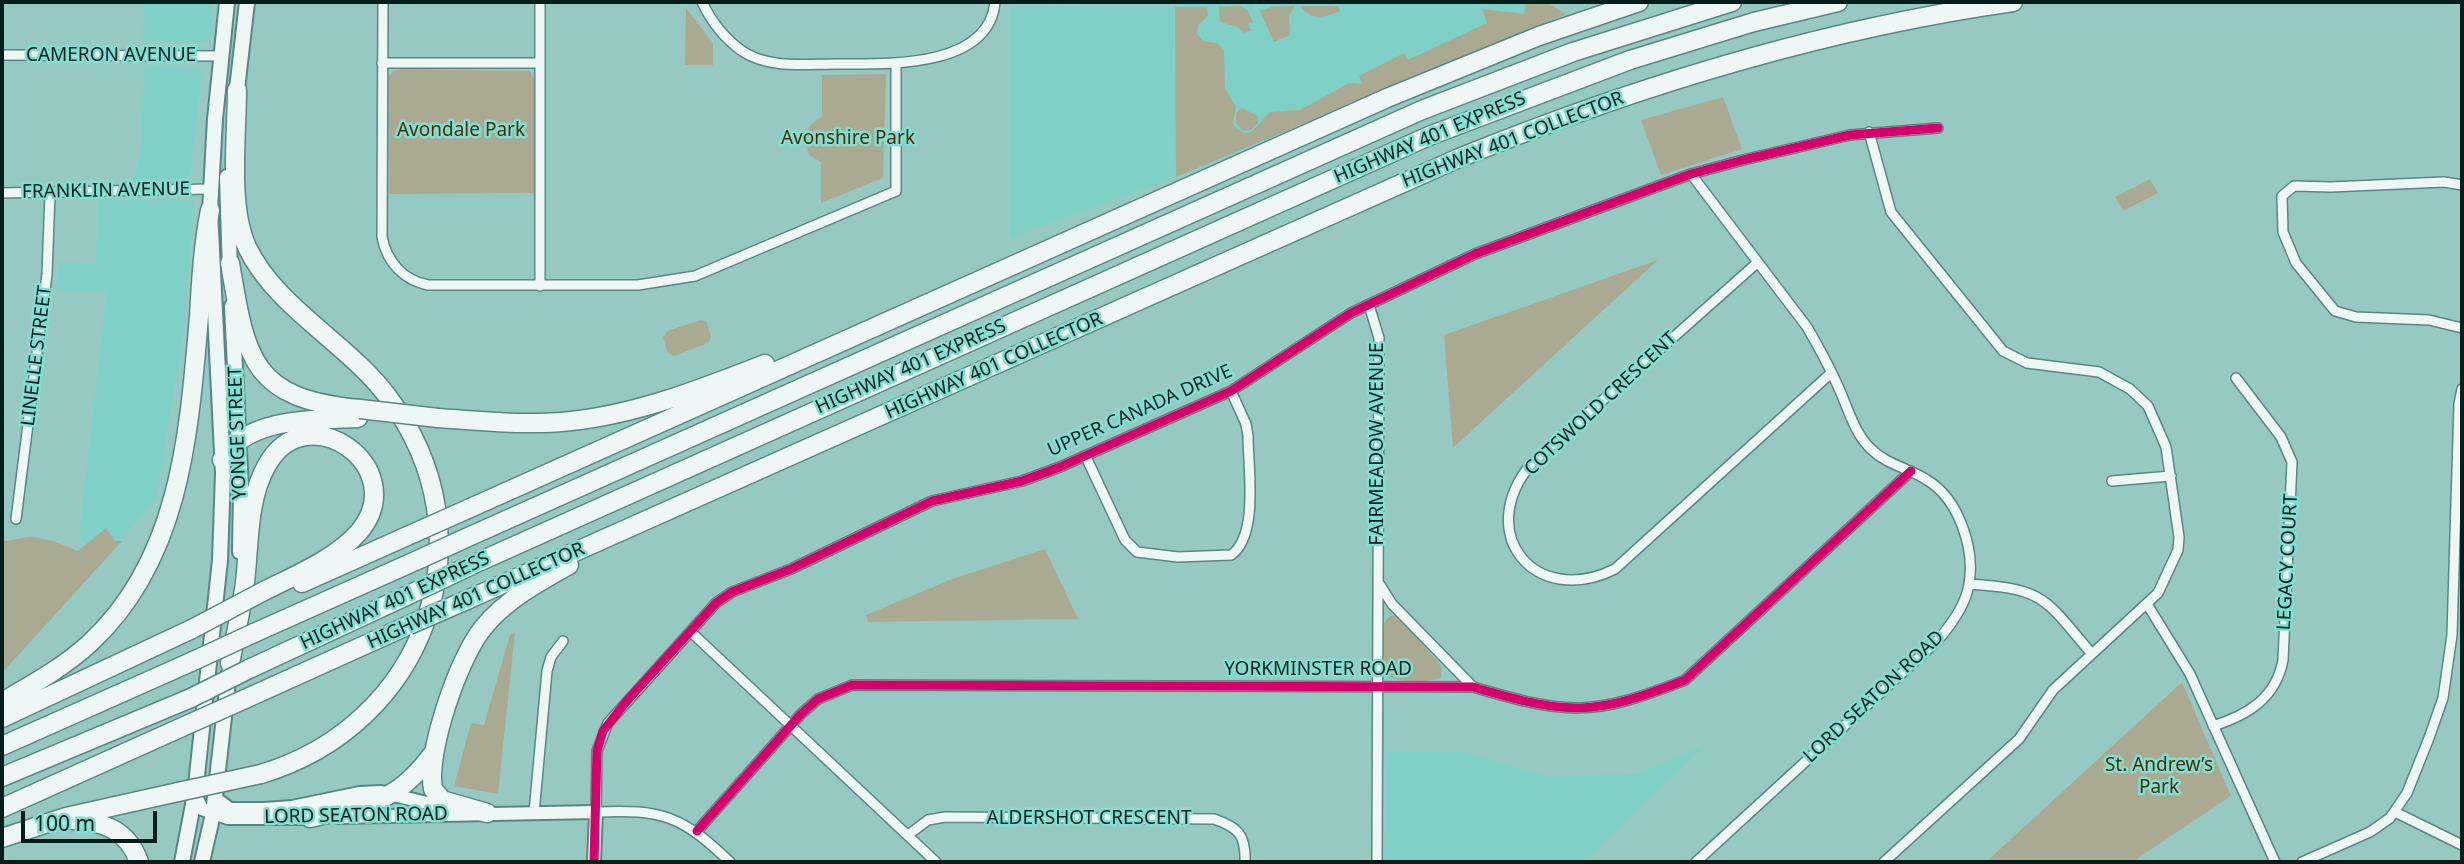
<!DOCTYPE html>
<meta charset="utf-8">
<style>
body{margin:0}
#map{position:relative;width:2464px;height:864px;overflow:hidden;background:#97c9c3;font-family:"Noto Sans",sans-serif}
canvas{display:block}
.frame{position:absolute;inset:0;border:4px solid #011e1b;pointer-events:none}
.scale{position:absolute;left:21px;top:811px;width:136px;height:32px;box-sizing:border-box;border:4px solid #011e1b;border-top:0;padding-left:9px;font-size:21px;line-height:24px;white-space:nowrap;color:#011e1b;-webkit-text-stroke:5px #81dfd2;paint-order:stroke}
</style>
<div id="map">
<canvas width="2464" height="864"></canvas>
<div class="frame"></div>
<div class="scale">100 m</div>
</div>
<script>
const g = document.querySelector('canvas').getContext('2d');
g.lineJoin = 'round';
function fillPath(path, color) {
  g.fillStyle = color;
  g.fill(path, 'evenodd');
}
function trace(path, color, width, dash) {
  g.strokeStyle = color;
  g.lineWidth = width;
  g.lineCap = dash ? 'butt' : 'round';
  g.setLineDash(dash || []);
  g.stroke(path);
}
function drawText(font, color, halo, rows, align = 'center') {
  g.font = font + ' "Noto Sans",sans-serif';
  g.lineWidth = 5;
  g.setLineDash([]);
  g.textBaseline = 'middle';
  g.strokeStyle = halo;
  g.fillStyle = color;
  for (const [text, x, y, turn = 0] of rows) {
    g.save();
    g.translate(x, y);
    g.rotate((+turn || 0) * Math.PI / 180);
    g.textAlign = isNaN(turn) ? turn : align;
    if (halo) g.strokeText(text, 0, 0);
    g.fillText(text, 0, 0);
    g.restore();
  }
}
fillPath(new Path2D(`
 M144,2H213L210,42L143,40Z
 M1185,2H1546L1566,14L1203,167L1010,238V6L1175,7Z
 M144,65L202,70L190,178L133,182L141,149Z
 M99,200L194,201L184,328L157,498L103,561L79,537L107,291H56L59,262L96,264Z
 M1707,744L1584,862H1384L1388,752H1464L1548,777L1637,774Z`), '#7fd0c6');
fillPath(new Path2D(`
 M1526,2H1546L1566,14L1176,177L1175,7H1207L1208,16L1198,25L1197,34L1203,41L1217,43L1224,50L1225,88L1236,107L1233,124C1250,146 1258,122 1270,112L1300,110L1349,83L1362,84L1359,76L1404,53L1408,60L1487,23L1482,9L1524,14Z
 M1240,6L1247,9L1253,22L1248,24L1251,30L1244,33L1238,27L1220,22L1219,7Z
 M1295,6L1289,16L1290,35L1274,42L1260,11L1271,7Z
 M1300,6H1338L1340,11C1324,18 1311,21 1300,6Z
 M686,8L713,43V65H685Z
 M401,69L530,71L534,79V193L389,194V77L393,71Z
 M886,74L883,178L821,203V162L809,155L805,143L812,142V136H805C808,127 813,121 822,117V75Z
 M1723,97L1742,149L1661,175L1641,120Z
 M1242,108L1258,116V123L1251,130H1242L1236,123V113Z
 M2150,179L2158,193L2123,211L2115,197Z
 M1658,260L1478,425L1453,448L1444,335Z
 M700,320L706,321L711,337L708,343L674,356L668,353L663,338L667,331Z
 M106,528L115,541H122L2,673V541C12,541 20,538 29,537C45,537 64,545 78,551Z
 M1045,549L1078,619L868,622L866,615L952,579Z
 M1394,615L1402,620L1442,667L1441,678C1427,683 1393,684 1384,672V624L1388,617Z
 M515,632L498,794L454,786L471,723L484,725L510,635Z
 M2182,682L2231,796L2132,862H1986Z`), '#aaaa93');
const minor = new Path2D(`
 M383,2L382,237C387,262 403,280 428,285H638L695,276L896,191V63
 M540,2V286
 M702,2C711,21 724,38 742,51C769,69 805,64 836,64C885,64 989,69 995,2
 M2,55L220,56
 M382,63H539
 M1869,132L1891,212L2003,351L2027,363L2099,372L2130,389L2148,406L2166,447L2179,537L2178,550L2158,593L2053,690L2019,739L1884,862
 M1691,174L1807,327C1821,351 1835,377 1845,403C1852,420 1858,437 1871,449C1887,465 1909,468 1927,480C1959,499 1975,549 1969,584C1966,605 1951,625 1938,640L1696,862
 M2462,185L2444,182L2331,187L2294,186L2282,196L2283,232L2296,263L2335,311L2356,317L2429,320L2462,328
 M2,193L210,189
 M1757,263L1532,463C1473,532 1534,609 1615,569L1830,374
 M1369,305L1379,338L1377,862
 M1086,457L1125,540L1137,552L1178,557L1231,555C1259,536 1248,467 1248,436L1246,424L1231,391
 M2112,481L2171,476
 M16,519L47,274L50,193
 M1969,584C2044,589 2044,597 2091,653
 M1380,585L1392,604L1473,687
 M2147,604L2190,674L2275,862
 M691,632L936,862
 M2213,726C2248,715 2276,698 2283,660L2292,462L2281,437L2236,378
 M2395,812L2462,845
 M534,813L547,671L551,657L563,641
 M697,831L801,714L818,699L852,685L1473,687C1568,715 1592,717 1685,680L1911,471
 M908,835L928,820L945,817L1214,819C1238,827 1246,835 1245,862
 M730,862C682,816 663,809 596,812L597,751L608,723L716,603L732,592L791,569L932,501L1022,481L1060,467L1231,391L1351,313L1475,254L1691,174L1743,160L1850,135L1938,128
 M2302,862L2370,832L2390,818L2407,793L2429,738L2443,698L2452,635L2459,404L2462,389`);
const tertiary = new Path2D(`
 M195,794L202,809L228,818H316
 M214,797L230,809H264L292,807L360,793L381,792L452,809
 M338,817L596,812L594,862`);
const primary = new Path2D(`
 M236,98L247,2
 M227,177L230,272
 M232,306L241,490L240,552
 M182,862L195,794L220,560L223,473L210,210L215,119L227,2
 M202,862L213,814L229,673`);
const motorway = new Path2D(`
 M237,90C237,136 228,206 247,247C275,307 349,344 388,397C494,537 426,725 261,774
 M230,263C246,359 251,399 360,409
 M438,418C482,421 527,426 571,421C638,414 703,388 765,364
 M222,460C246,417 314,420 358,418
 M468,509L1387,98L1539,36L1639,2
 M466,538L1422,110L1573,52L1732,2
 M474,564L1429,136L1630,60L1754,22L1838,2
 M302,583L423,529
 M467,600L1459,158C1637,86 1822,29 2013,2
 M254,633L422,558
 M230,663C235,639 240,614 244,590C250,549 246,501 267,465C307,393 413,468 359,532C335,559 296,575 264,591
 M249,669L419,590
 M245,699L409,625
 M2,702C33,684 64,667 90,643C181,559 189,432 199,317C201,280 203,246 210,210
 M2,718L192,629
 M2,746L191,662
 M2,777L191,698
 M2,808L180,728
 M487,813L442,800L433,789C426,752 459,657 483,628C504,601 540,581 569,565
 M310,818C369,804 396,804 434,752
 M72,820C103,821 128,830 139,862
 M2,838L66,817L178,792`);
trace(minor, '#598782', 12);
trace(tertiary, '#598782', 16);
trace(primary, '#598782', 18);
trace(motorway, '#598782', 21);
trace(minor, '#eff7f6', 9);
trace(tertiary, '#eff7f6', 12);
trace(primary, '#eff7f6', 14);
trace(motorway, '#eff7f6', 18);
const motorwayBridge = new Path2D(`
 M360,409L438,418
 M423,529L468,509
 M422,558L466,538
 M419,590L474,564
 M409,625L467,600
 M192,629L264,591
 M191,662L254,633
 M191,698L249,669
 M180,728L245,699
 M178,792L261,774`);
trace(motorwayBridge, '#598782', 21, []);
trace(motorwayBridge, '#eff7f6', 18);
trace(new Path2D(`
 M697,831L801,714L818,699L852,685L1473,687C1568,715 1592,717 1685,680L1911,471
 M594,862L597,751L603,731L626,702L716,603L732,592L791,569L932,501L1022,481L1060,467L1231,391L1351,313L1475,254L1691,174L1743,160L1850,135L1938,128`), '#d6006c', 9);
drawText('19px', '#011e1b', '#81dfd2', [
 ["CAMERON AVENUE",111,56],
 ["HIGHWAY 401 EXPRESS",1430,138,-23],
 ["HIGHWAY 401 COLLECTOR",1513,140,-21],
 ["FRANKLIN AVENUE",106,191,-1],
 ["LINELLE STREET",37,356,-83],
 ["HIGHWAY 401 COLLECTOR",994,366,-24],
 ["HIGHWAY 401 EXPRESS",911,367,-24],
 ["COTSWOLD CRESCENT",1601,404,-43],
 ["UPPER CANADA DRIVE",1140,411,-24],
 ["YONGE STREET",238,433,-92],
 ["FAIRMEADOW AVENUE",1378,444,-90],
 ["LEGACY COURT",2288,562,-87],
 ["HIGHWAY 401 COLLECTOR",476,596,-24],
 ["HIGHWAY 401 EXPRESS",395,601,-25],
 ["YORKMINSTER ROAD",1318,670],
 ["LORD SEATON ROAD",1874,697,-43],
 ["LORD SEATON ROAD",356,816,-1],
 ["ALDERSHOT CRESCENT",1089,819]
]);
drawText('19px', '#4e2b00', '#81dfd2', [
 ["Avondale Park",461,131],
 ["Avonshire Park",848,139],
 ["St. Andrew’s",2159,766],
 ["Park",2159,788]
]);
</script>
